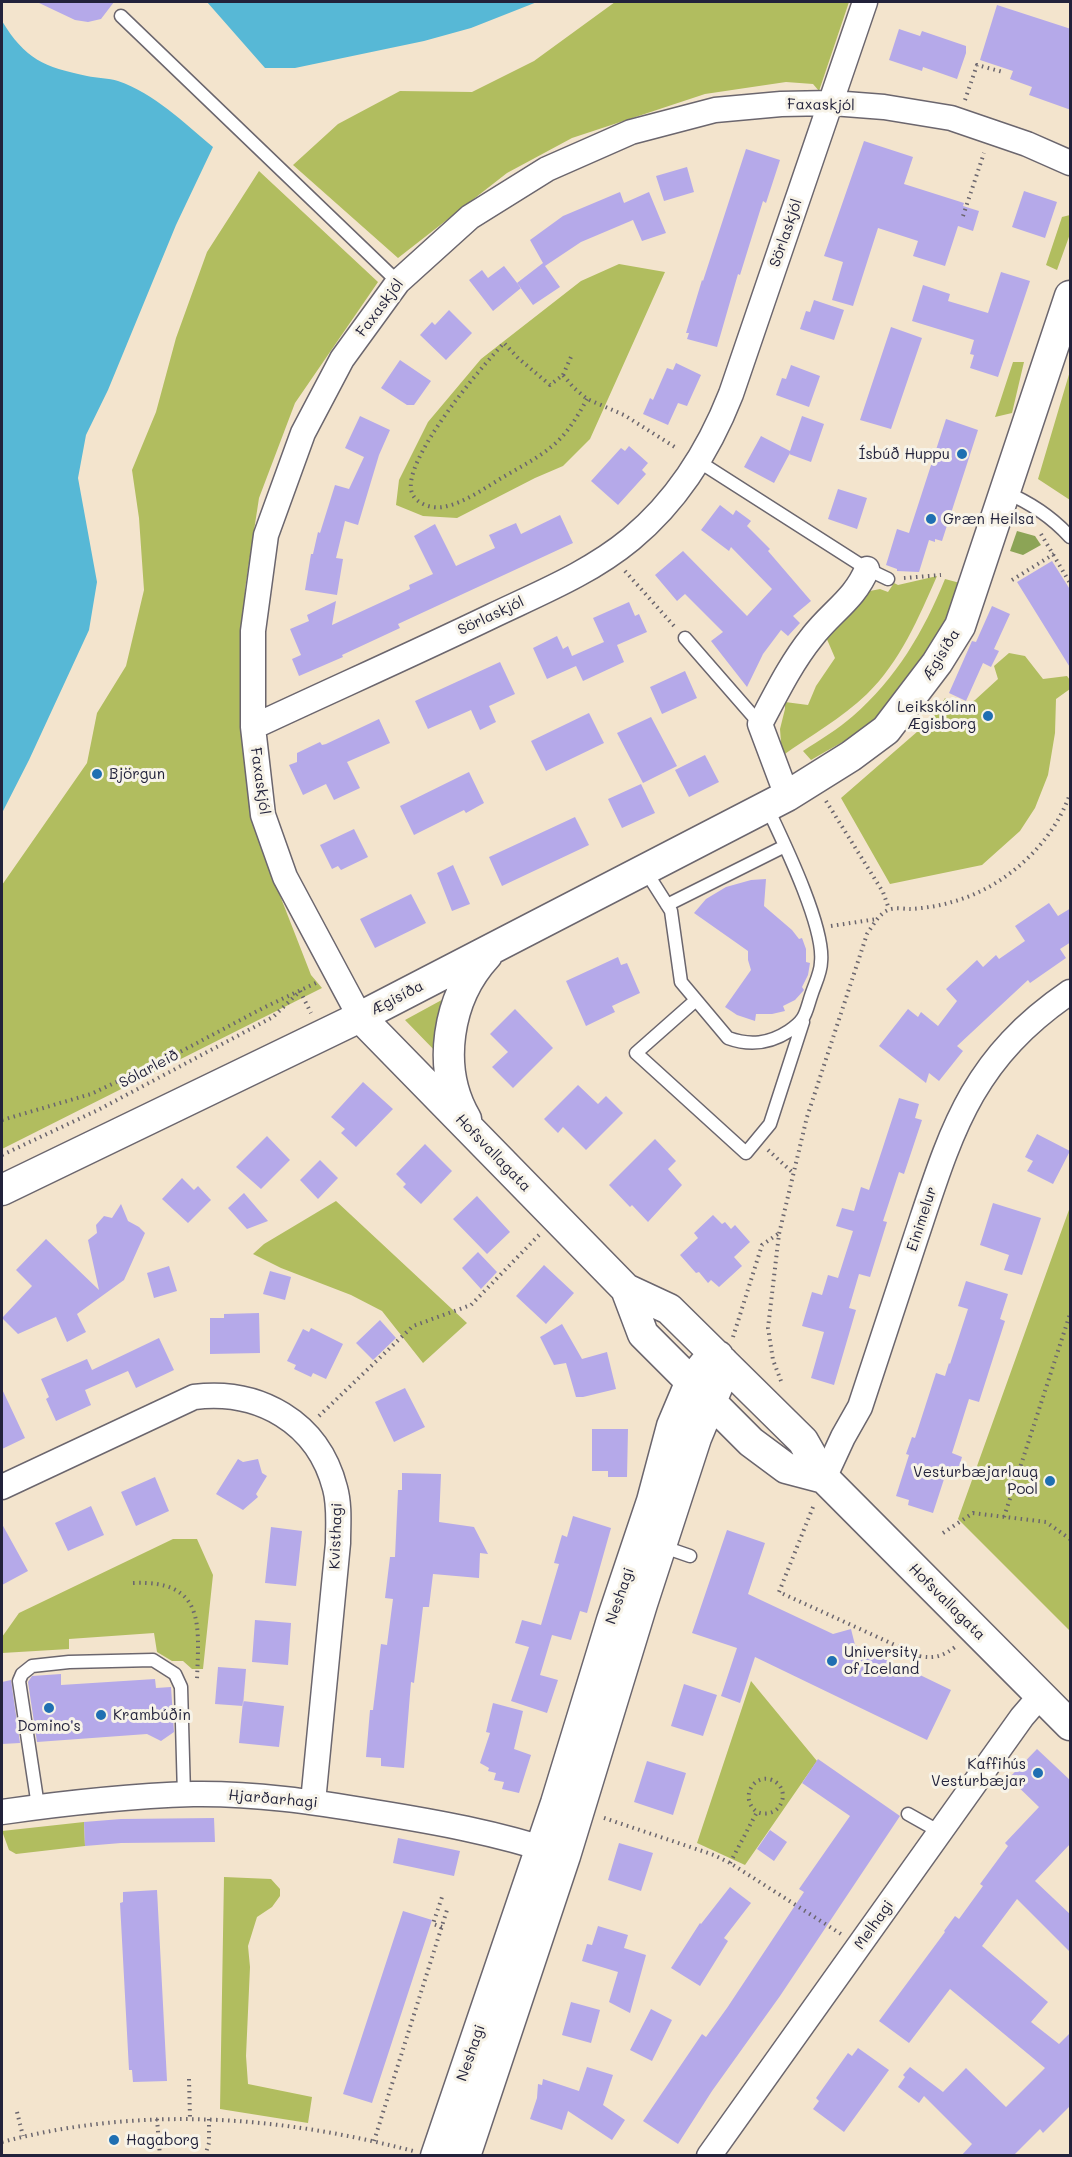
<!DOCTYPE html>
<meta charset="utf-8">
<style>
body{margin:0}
#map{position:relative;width:1072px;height:2157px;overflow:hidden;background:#f3e4cd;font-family:Mali,sans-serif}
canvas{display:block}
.frame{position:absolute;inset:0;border:3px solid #22223b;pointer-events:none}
</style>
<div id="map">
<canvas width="1072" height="2157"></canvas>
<div class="frame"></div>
</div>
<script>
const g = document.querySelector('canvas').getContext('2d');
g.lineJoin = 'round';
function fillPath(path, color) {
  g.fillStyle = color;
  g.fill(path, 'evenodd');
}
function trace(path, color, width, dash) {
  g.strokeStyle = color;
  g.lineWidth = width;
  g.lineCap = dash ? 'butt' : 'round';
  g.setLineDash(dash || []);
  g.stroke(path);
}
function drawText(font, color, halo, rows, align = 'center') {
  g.font = font + ' Mali,sans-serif';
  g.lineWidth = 6;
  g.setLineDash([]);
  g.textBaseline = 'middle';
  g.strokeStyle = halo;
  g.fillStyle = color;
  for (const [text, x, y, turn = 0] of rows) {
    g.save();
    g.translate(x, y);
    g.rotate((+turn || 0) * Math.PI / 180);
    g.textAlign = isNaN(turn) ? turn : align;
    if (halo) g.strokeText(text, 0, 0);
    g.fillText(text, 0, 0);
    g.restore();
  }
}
fillPath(new Path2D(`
 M615,2H849L819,91L813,84L786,82L705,94L572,138L507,173L398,258L293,165L338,124L400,91L472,92L534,61Z
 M259,171L378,282L295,403L259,498L245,589L243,695L256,834L311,975L322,988L2,1149V885L87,763L97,713L126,666L144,590L139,518L132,470L156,412L176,338L207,252Z
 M1070,215V234L1057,270L1046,265L1062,217Z
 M619,264L665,272L590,439L563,466L535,478L457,518L423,516L396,505L399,480L428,422L481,359L581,281Z
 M1013,362H1024L1012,413L995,417Z
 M1070,371V500L1038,479Z
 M937,576C919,617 900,662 867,694C842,718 810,736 782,756L780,729L785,709V702L808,705L816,686L835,658L826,637L865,592L880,589L888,592L894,583L898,585Z
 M945,579L960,583C940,637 918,681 875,720C858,735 831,748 811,760L803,751C820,740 838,729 853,716C896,679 924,631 945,579Z
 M1009,653L1025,656L1043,679L1067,676L1070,680V689L1056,699L1055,733L1048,775L1035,808L1020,831L982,865L890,884L841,798L933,718L945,698L951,703L965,706L975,700L998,679L994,666Z
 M449,996L439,1055L405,1020Z
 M336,1201L467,1323L423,1363L382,1311L351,1295L281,1268L253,1254L264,1244Z
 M1070,1207V1631L958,1519Z
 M173,1539H197L213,1575L203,1669H192L183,1661H172L157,1652L154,1633L69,1639V1649L2,1653V1637L19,1613Z
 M751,1681L817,1761L745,1865L697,1843Z
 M84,1822L85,1846L16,1854L9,1850L2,1831Z
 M224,1877L271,1879L280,1889V1896L272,1907L257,1917L248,1946L250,1967L246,2056L248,2084L312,2097L308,2123L220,2109Z`), '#b1bd5f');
fillPath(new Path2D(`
 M1017,531L1035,536L1041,545L1023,555L1010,551Z`), '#8ca456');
fillPath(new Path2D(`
 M207,2H537L471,28L424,41L295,68H265Z
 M2,21C25,59 44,67 87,76C97,78 109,78 118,81C155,94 183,122 213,147L176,225L108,390L86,435L78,478L97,582L89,630L29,760L2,813Z`), '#57b8d6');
fillPath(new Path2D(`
 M37,2H114L101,19L88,22L75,20Z
 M997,5L1071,29V110L1029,95L1032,87L1010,79L1013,71L980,60Z
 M899,29L920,36L922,31L966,46V53L957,79L923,67L922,71L889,60Z
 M864,141L913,157L904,184L964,203L963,206L979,211L973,231L958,226L945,266L913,256L918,241L878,228L853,306L832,300L843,262L824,256Z
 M746,149L780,160L766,203L763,201L740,275L738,274L717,347L687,339L689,333H686L702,280L703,281Z
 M687,167L694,192L664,201L656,176Z
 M1024,191L1057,202L1045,238L1012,227Z
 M620,192L624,203L649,192L666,233L642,241L633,220L581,242L545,266L560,287L533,305L517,283L543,263L530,240L563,216Z
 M504,266L521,288L493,311L469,280L482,270L488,278Z
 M1001,272L1030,281L998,377L970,368L974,355L970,354L974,340L912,321L923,285L950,294L948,301L988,313Z
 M814,300L844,310L834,340L800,329L806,311L810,312Z
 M449,310L472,333L446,360L420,335L432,322L435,325Z
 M891,327L922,338L891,429L860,420Z
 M400,360L431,381L414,405H407L381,388Z
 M676,363L701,375L687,406L678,403L668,425L643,414L650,398L653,400L667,368L673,370Z
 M791,365L820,376L809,407L776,395L782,378L786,379Z
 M360,416L390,430L379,455L358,525L345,521L336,558L343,559L337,595L305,590L311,554H313L318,532L320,533L335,485L349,489L364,457L345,448Z
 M802,416L824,424L811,462L789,454L790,453L774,483L744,467L761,436L790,451Z
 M946,419L978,430L942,541L935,539V542L929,540L919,572L897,571V569L886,565L897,529L909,533Z
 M629,446L648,463L642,470L646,474L618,505L591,481L621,448L625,451Z
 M838,489L867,498L857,529L828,519Z
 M720,505L733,515L736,510L751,521L747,526L770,549L768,551L811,601L793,616L800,623L788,636L781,630L763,654L747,687L711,641L723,632L685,594L677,601L655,575L683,551L747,616L772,589L731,547L729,551L701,530Z
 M560,515L573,543L398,624L400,628L342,655L343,657L299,676L292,659L301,655L290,629L309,621L307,615L336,601L332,625L410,589L409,585L433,574L414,536L435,524L456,566L495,548L489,535L516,523L521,534Z
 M1052,561L1071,591V669L1017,582Z
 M629,602L635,616L639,614L647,632L617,645L624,662L583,681L576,666L547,679L533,648L557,636L563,649L568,646L572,656L604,642L593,618Z
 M992,606L1010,614L994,649L999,651L991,667L983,663L966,701L949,693L972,641L976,642Z
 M500,662L515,694L489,706L496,722L480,730L471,710L428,729L415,701Z
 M685,671L697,698L662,714L650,687Z
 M589,713L604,743L546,771L531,741Z
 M651,717L677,766L643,783L617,733Z
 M379,719L390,743L347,762L360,788L334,800L326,784L303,795L289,765L297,762V753L320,742L322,745L326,744Z
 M705,755L719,782L689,797L675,770Z
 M469,772L484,803L466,813L464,810L414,835L400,806Z
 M641,784L655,813L622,828L608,799Z
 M575,817L589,845L502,886L489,857Z
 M354,829L368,857L341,870L338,866L332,869L320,845Z
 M453,865L470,904L452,911L437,873Z
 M766,879L764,906L792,930L799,939L802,938L806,949V962L810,963L808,975L802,987L804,990L795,1000L783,1006L785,1011L772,1014H756L755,1021L737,1015L725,1007L751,970L748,960V951L694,913L706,899L726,887L751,880Z
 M411,894L426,923L375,948L360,919Z
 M1049,903L1058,916L1071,908V942L1060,949L1066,958L1030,983L1028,980L957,1046L963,1051L939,1081L929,1073L926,1083L879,1046L908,1009L918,1017L921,1012L938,1026L957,1001L946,989L977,960L983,967L996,955L999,959L1025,941L1015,926Z
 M618,957L621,965L627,963L640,993L612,1006L615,1012L586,1026L566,981Z
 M515,1009L553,1048L513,1088L492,1067L508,1052L490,1034Z
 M363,1082L393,1109L356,1147L341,1133L345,1129L331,1117Z
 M578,1085L598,1104L606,1096L623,1113L586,1150L563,1127L558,1133L544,1119Z
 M899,1098L919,1104L915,1118L922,1120L904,1174L899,1172L883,1221L887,1222L870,1277L859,1274L849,1308L856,1310L834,1385L811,1378L824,1332L802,1326L812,1292L822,1295L828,1275L838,1278L853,1231L836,1226L842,1208L854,1211L861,1187L869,1190Z
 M1037,1134L1070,1151L1053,1184L1027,1171L1033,1161L1025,1157Z
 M267,1136L290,1160L261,1189L236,1167Z
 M655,1139L676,1161L668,1169L682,1185L648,1222L632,1205L630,1207L609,1185Z
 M425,1144L452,1171L421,1204L403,1187L406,1184L396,1174Z
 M320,1160L338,1178L318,1199L300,1180Z
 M182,1178L194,1190L198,1186L211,1200L188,1223L162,1199Z
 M244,1193L268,1221L247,1229L228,1208Z
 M477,1196L510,1232L487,1254L453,1219Z
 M993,1203L1041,1218L1022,1275L1004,1270L1009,1255L980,1245Z
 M121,1204L128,1221L139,1227L145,1233L124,1280L77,1314L86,1332L67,1342L56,1317L18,1334L2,1318L32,1286L16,1270L46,1239L99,1290L88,1240L97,1233L96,1225L104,1216L112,1218Z
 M713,1215L722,1224L725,1222L731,1229L735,1225L750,1242L734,1257L742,1266L719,1287L711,1280L708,1283L699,1272L696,1273L680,1255L698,1238L694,1233Z
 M478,1252L497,1272L481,1289L462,1268Z
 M544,1265L574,1293L546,1324L516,1296Z
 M169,1266L177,1291L154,1298L147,1273Z
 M270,1271L291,1277L285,1300L263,1294Z
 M966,1281L1008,1294L1000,1319L1005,1321L979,1402L969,1399L952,1453L962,1457L955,1480L945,1476L933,1513L908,1505L909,1500L896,1496L909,1455L906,1454L912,1437L915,1438L936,1373L945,1376L949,1363L950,1364L968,1309L958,1306Z
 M259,1313L260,1353L210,1354V1318H224V1314Z
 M380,1320L396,1338L373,1360L356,1343Z
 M562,1324L582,1359L607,1352L616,1389L583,1397H576L566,1363L554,1365L540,1337Z
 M311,1328L343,1344L326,1379L313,1373L311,1377L294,1369L296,1365L287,1361L303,1329L309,1332Z
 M159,1338L174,1370L136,1388L128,1371L85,1390L91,1405L56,1421L46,1399L49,1397L41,1379L87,1359L92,1370Z
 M405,1388L425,1427L394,1442L375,1402Z
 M2,1389L25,1438L2,1449Z
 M592,1429H628L627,1477H608V1471H592Z
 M238,1459L243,1462L258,1459L262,1473L267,1476L256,1494L258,1497L243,1510L216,1494Z
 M402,1473L441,1474L439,1522L474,1527L488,1554L480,1553L479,1578L433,1574L429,1607H423L414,1683L411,1682L404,1768L381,1766V1758L366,1757L370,1710H373L381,1644L387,1645L393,1599L385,1598L390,1557H395L398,1490H402Z
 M155,1477L169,1511L136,1526L121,1492Z
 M91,1506L104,1535L68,1551L55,1523Z
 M573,1516L611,1528L587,1613L580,1611L571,1640L552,1635L540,1675L558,1680L547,1713L511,1701L529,1647L515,1643L522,1620L541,1625L559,1564L554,1563L562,1535L567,1537Z
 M2,1524L28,1571L2,1585Z
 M271,1527L302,1531L296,1586L265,1583Z
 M727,1530L765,1543L748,1594L833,1634L851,1629L855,1645L903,1668L905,1665L921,1673L920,1675L951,1690L927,1740L755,1657L740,1703L721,1696L737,1648L692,1633Z
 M255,1620L291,1623L288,1665L252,1662Z
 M218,1667L246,1669L243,1706L215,1704Z
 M61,1674V1685L155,1679L156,1688L171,1687L174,1732L161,1741L147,1734L37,1742L28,1682L32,1676Z
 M11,1680L20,1743L2,1744V1682Z
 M684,1684L717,1695L703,1736L671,1726Z
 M243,1701L284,1706L279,1747L239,1743Z
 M493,1703L523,1711L514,1749L531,1755L519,1793L502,1789L504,1782L494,1780L496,1773L488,1771L489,1768L480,1763L490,1733L486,1732Z
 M1037,1749L1071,1781V1843L1035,1881L1071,1915V1953L1017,1899L982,1946L1048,2002L1031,2022L1059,2044L1071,2032V2105L1043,2133L1040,2129L1013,2156H961L972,2144L924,2096L919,2103L898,2087L905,2077L903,2075L910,2067L943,2092L966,2068L1006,2107L1045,2068L950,1989L909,2043L879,2021L945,1932L944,1931L955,1916L959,1919L983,1886L980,1884L1008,1846L1005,1843L1039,1807L1009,1778Z
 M818,1759L900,1816L780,1996L712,2091L678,2144L643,2121L702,2034L706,2037L727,2008L804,1892L799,1889L850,1816L802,1783Z
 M647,1761L686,1773L673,1815L634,1802Z
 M214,1818L215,1842L121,1843L85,1846L84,1822L121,1819Z
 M770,1830L787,1842L774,1861L757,1849Z
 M398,1838L460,1851L454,1876L393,1863Z
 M619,1843L653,1853L641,1891L608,1880Z
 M730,1887L751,1903L724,1938L728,1941L700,1986L671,1968L700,1923L701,1924Z
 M157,1890L167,2081L133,2082L132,2070H129L120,1903L123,1902V1892Z
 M403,1911L432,1920L372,2103L343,2094Z
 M598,1926L628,1935L624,1948L646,1955L630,2013L609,2002L618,1972L582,1961L587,1944L592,1945Z
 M571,2002L600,2010L591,2043L562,2035Z
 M651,2009L672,2020L652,2061L630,2050Z
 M858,2048L889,2070L844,2132L813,2109L819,2101L816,2098L848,2053L852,2056Z
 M587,2067L613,2075L603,2105L625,2120L612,2140L568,2111L562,2130L530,2119L537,2098L538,2084L542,2085L543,2079L579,2091Z`), '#b5a9e9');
const service = new Path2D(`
 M121,16L398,282
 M698,461L867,569L888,579
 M1005,492C1031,503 1052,517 1070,537
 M685,638L760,724
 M645,870L671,911L681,982L728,1038C750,1046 769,1044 789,1031C807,1019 805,1013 812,993C815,984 821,972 821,962C825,927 783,841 767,807
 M667,905L785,846
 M696,1000L636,1053L746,1153L770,1124L803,1022
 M661,1546L690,1556
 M38,1806L19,1681L22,1674L32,1666L69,1662L153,1660L175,1674L181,1687L184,1795
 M908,1814L940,1832`);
const minor = new Path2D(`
 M253,727C332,690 413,654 492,616C540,593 590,573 631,539C678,500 709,450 731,394L865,2
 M787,796L760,724C776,694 791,663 812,637C831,612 855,599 867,569
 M360,1017L285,877L263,815L253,727V631L266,535L303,433L342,359L398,282L470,217L547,169L631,132L715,110L781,104L832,103L884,107L951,118L1027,144L1070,163
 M824,1478L843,1437L860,1407C879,1351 897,1294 916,1237C952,1129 971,1060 1070,992
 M2,1487L194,1397C259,1389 318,1422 335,1488C340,1506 338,1525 338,1543L313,1802
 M2,1812C65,1803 129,1796 193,1794C253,1793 315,1802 374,1812C436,1822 497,1833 557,1853
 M709,2156L1022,1717L1041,1695`);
const tertiary = new Path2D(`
 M360,1017L626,1289L669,1309L803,1441L824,1478L1070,1725
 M466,1119C436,1068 447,998 487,955
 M2,1190L360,1017L787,796L851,756L886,730L937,663L960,626L1070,296
 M626,1289L643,1334L751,1442L786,1468L824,1478
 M436,2156L556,1803L612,1620L652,1501L672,1426L691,1381L708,1360L718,1356
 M465,2156L565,1856L642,1604L696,1438L721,1378L723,1362`);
trace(service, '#6b666e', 15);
trace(minor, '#6b666e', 27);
trace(tertiary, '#6b666e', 33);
trace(new Path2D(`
 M965,100L977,65L1003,72
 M963,216L984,153
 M563,375L571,357
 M587,399C579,414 570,429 558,441C542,456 524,465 505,476C486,487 465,503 443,507C432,509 416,504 412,493C400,462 482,366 504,343L518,358L550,385L563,375L574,388L587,399L624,415L678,449
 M1041,534L1070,583
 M625,571L674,626
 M904,578L941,575
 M1012,580L1054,554
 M826,801L883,892L889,909
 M831,926L877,919
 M300,991L311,1013
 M2,1120L91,1094L180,1052L263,1008L318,982
 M768,1150L792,1172
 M2,1155L98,1110L273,1017L297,994
 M733,1337L762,1245L778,1234
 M781,1381L773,1360L768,1328L779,1234L807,1117L867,934C873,925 879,914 888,910C894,907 904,909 911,909C925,908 939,906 952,902C1004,888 1052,845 1070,794
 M319,1416L413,1326L471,1305L539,1235
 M813,1507L779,1592L919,1656C935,1659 943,1656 955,1647
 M1004,1517L1070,1314
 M943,1533L973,1513L1046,1522L1070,1539
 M133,1583C205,1580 199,1624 197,1679
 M913,1669L919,1656
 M604,1818L714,1855L730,1863L841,1934
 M730,1863L757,1812C781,1821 793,1789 772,1780C753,1773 739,1799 757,1812
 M442,1927L433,1924L443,1894
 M189,2079L190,2118
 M17,2112L23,2136
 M157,2119L160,2156
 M374,2141L447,1910
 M2,2142C139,2106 276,2115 413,2151
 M205,2156L209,2143V2119`), '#6b666e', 4, [1.5, 4.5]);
trace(service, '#fff', 12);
trace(minor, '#fff', 24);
trace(tertiary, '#fff', 30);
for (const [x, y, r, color] of [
 [962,454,6,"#1f6fb2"],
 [931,519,6,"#1f6fb2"],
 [988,716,6,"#1f6fb2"],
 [97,774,6,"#1f6fb2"],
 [1050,1481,6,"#1f6fb2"],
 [832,1661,6,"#1f6fb2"],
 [49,1708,6,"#1f6fb2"],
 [101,1715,6,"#1f6fb2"],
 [1038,1773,6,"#1f6fb2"],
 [114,2140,6,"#1f6fb2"]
]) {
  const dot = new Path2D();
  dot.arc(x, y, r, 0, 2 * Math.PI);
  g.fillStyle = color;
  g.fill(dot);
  trace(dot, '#f7f3e8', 2);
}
drawText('15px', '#22223b', '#f7f3e8', [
 ["Faxaskjól",821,105,1],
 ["Sörlaskjól",786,233,-71],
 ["Faxaskjól",380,308,-53],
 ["Sörlaskjól",491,616,-25],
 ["Ægisíða",941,655,-58],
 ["Faxaskjól",260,781,82],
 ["Ægisíða",397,998,-27],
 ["Sólarleið",149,1069,-28],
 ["Hofsvallagata",493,1153,46],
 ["Einimelur",922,1219,-72],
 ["Kvisthagi",336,1536,-88],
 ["Neshagi",620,1596,-71],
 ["Hofsvallagata",947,1602,45],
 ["Hjarðarhagi",273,1799,5],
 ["Melhagi",874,1925,-55],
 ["Neshagi",471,2053,-71]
]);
drawText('15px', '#22223b', '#f7f3e8', [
 ["Ísbúð Huppu",950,454,"right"],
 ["Græn Heilsa",943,519],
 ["Leikskólinn",976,707,"right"],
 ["Ægisborg",976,724,"right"],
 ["Björgun",109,774],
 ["Vesturbæjarlaug",1038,1472,"right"],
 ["Pool",1038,1489,"right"],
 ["University",844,1652],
 ["of Iceland",844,1669],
 ["Krambúðin",113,1715],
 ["Domino's",49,1726,"center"],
 ["Kaffihús",1026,1764,"right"],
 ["Vesturbæjar",1026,1781,"right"],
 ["Hagaborg",126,2140]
], 'left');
</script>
